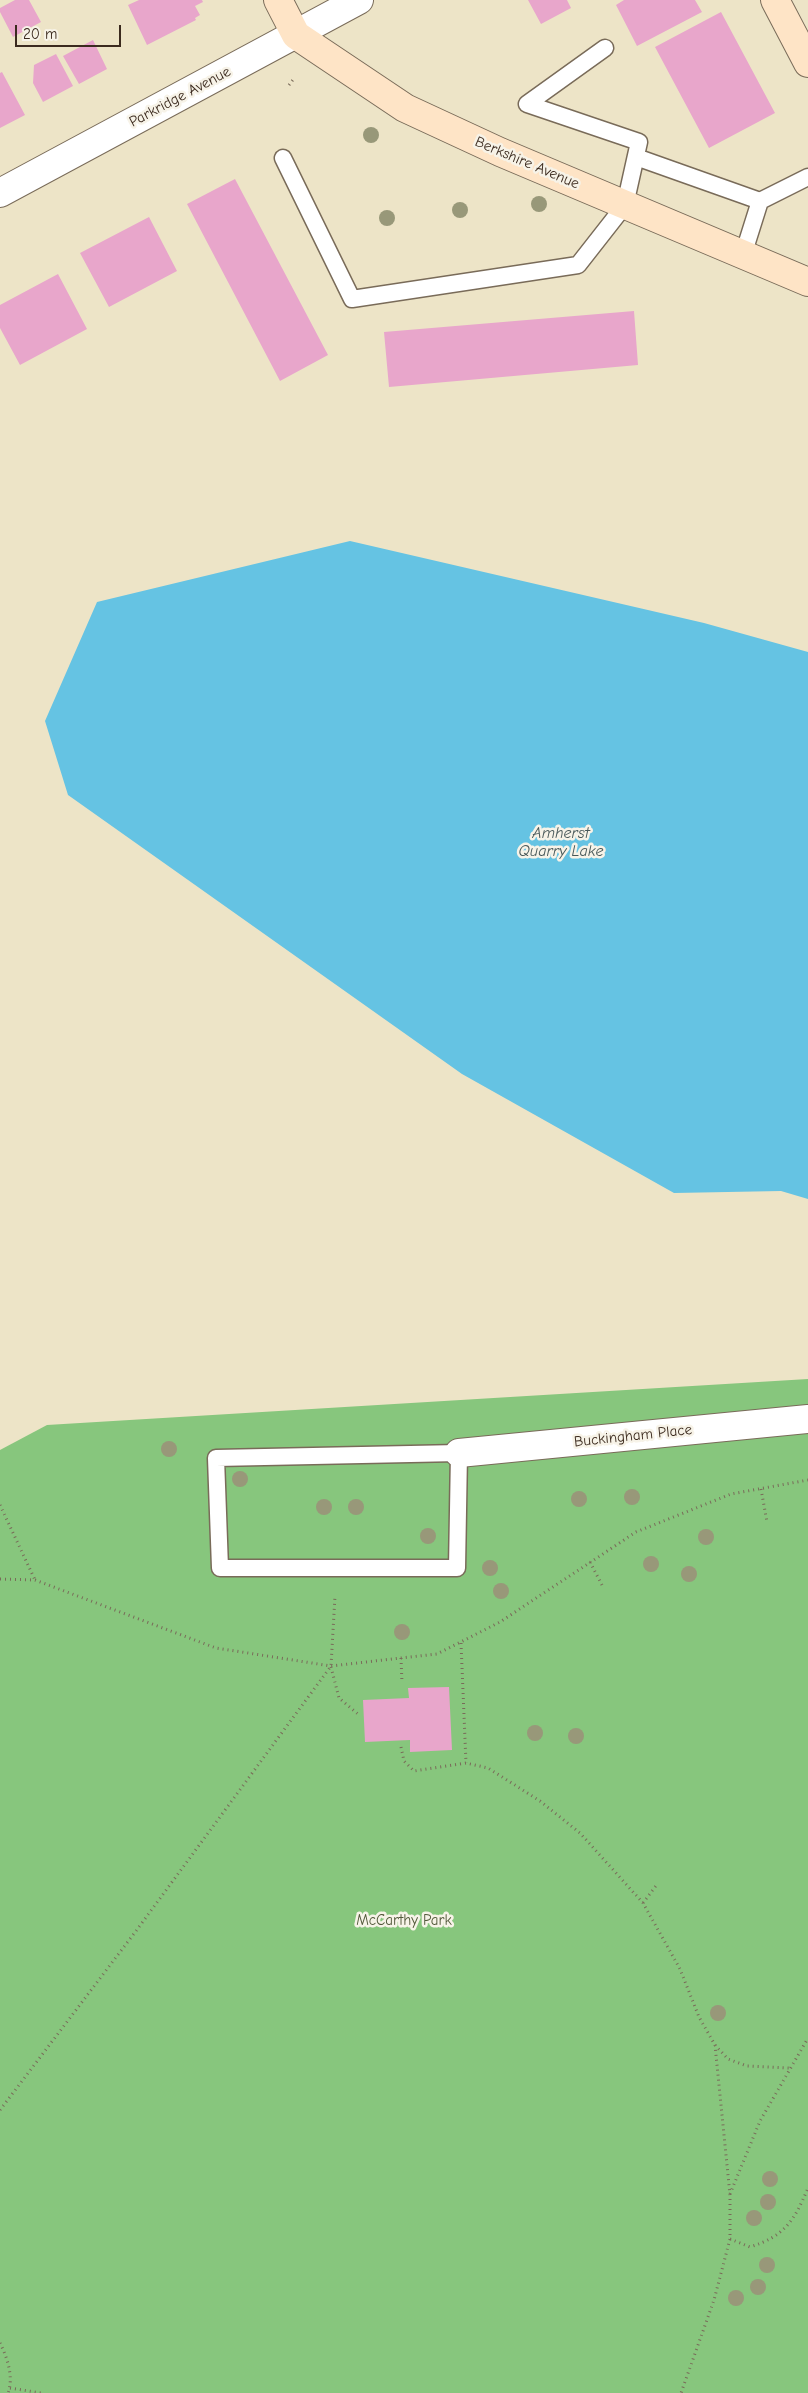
<!DOCTYPE html>
<style>
body{margin:0}
#map{position:relative;width:808px;height:2393px;overflow:hidden;background:#ede4c7;font-family:"Comic Neue",sans-serif}
canvas{display:block}
.scale{position:absolute;left:15px;top:25px;width:106px;height:22px;box-sizing:border-box;border:2px solid #3b2a1e;border-top:0;padding-left:6px;font-size:15px;line-height:18px;white-space:nowrap;color:#3b2a1e;-webkit-text-stroke:4px #f7f3e8;paint-order:stroke}
</style>
<div id="map">
<canvas width="808" height="2393"></canvas>
<div class="scale">20 m</div>
</div>
<script>
const g = document.querySelector('canvas').getContext('2d');
g.lineJoin = 'round';
function fillPath(path, color) {
  g.fillStyle = color;
  g.fill(path, 'evenodd');
}
function trace(path, color, width, dash) {
  g.strokeStyle = color;
  g.lineWidth = width;
  g.lineCap = dash ? 'butt' : 'round';
  g.setLineDash(dash || []);
  g.stroke(path);
}
function drawText(font, color, halo, rows, align = 'center') {
  g.font = font + ' "Comic Neue",sans-serif';
  g.lineWidth = 5;
  g.setLineDash([]);
  g.textBaseline = 'middle';
  g.strokeStyle = halo;
  g.fillStyle = color;
  for (const [text, x, y, turn = 0] of rows) {
    g.save();
    g.translate(x, y);
    g.rotate((+turn || 0) * Math.PI / 180);
    g.textAlign = isNaN(turn) ? turn : align;
    if (halo) g.strokeText(text, 0, 0);
    g.fillText(text, 0, 0);
    g.restore();
  }
}
fillPath(new Path2D(`
 M808,1379V2393H0V1450L47,1425Z`), '#87c67d');
fillPath(new Path2D(`
 M350,541L704,623L808,652V1199L781,1191L674,1193L462,1074L68,795L45,721L97,602Z`), '#65c3e3');
fillPath(new Path2D(`
 M15,0H29L41,22L13,37L0,12V8Z
 M139,0H202L203,2L195,6L200,15L195,18L196,20L147,45L128,5Z
 M528,0H567L571,8L541,24Z
 M624,0H695L702,12L637,46L616,5Z
 M721,12L775,113L709,148L655,47Z
 M93,40L107,69L79,84L63,56Z
 M56,54L73,86L43,102L33,83L34,65Z
 M2,72L25,115L0,128V73Z
 M235,179L328,355L280,381L187,204Z
 M149,217L177,271L109,307L80,253Z
 M58,274L87,329L20,365L0,328V305Z
 M634,311L638,365L389,387L384,332Z
 M449,1687L452,1750L410,1752V1740L365,1742L363,1700L409,1698L408,1688Z`), '#e8a6cb');
const lane = new Path2D(`
 M636,157L760,201L808,177
 M283,158L352,299L578,265L625,205L639,142L527,104L605,48
 M743,255L760,201
 M459,1453L457,1568H220L216,1458Z`);
const street = new Path2D(`
 M0,193L359,0
 M459,1453L808,1419`);
const secondary = new Path2D(`
 M278,0L296,35L405,108L500,152L808,282
 M775,0L808,63`);
trace(lane, '#796b59', 19);
trace(street, '#796b59', 30);
trace(secondary, '#796b59', 30);
trace(new Path2D(`
 M289,85L295,77
 M761,1489L767,1522
 M0,1505L35,1580
 M590,1562L602,1585
 M0,1579L35,1580L216,1648L331,1666L401,1658L437,1654L500,1622L636,1532L731,1494L808,1480
 M461,1643L466,1763
 M401,1658L402,1683
 M331,1667L339,1698L358,1714
 M401,1747L404,1761L414,1771L466,1763L488,1768L540,1801L580,1833L643,1903L680,1969L699,2017L715,2045L730,2195V2239L714,2300L681,2393
 M643,1903L658,1883
 M715,2045L728,2059L747,2066L789,2068
 M0,2110L136,1931L331,1666L335,1596
 M730,2194L760,2121L808,2038
 M730,2239L750,2247C785,2236 794,2221 808,2188
 M0,2343C7,2357 14,2377 8,2393
 M10,2388L41,2393`), '#796b59', 3, [1, 4]);
trace(lane, '#fff', 16);
trace(street, '#fff', 28);
trace(secondary, '#fee4c6', 28);
g.fillStyle = '#989879';
for (const [x, y] of [
 [371,135],
 [539,204],
 [460,210],
 [387,218],
 [169,1449],
 [240,1479],
 [632,1497],
 [579,1499],
 [324,1507],
 [356,1507],
 [428,1536],
 [706,1537],
 [651,1564],
 [490,1568],
 [689,1574],
 [501,1591],
 [402,1632],
 [535,1733],
 [576,1736],
 [718,2013],
 [770,2179],
 [768,2202],
 [754,2218],
 [767,2265],
 [758,2287],
 [736,2298]
]) {
  g.beginPath();
  g.arc(x, y, 8, 0, 2 * Math.PI);
  g.fill();
}
drawText('15px', '#3b2a1e', '#f7f3e8', [
 ["Parkridge Avenue",180,97,-28],
 ["Berkshire Avenue",527,163,23],
 ["Buckingham Place",633,1436,-6]
]);
drawText('15px', '#52593a', '#f7f3e8', [
 ["McCarthy Park",404,1921]
]);
drawText('italic 16px', '#485859', '#f7f3e8', [
 ["Amherst",561,833],
 ["Quarry Lake",561,851]
]);
</script>
